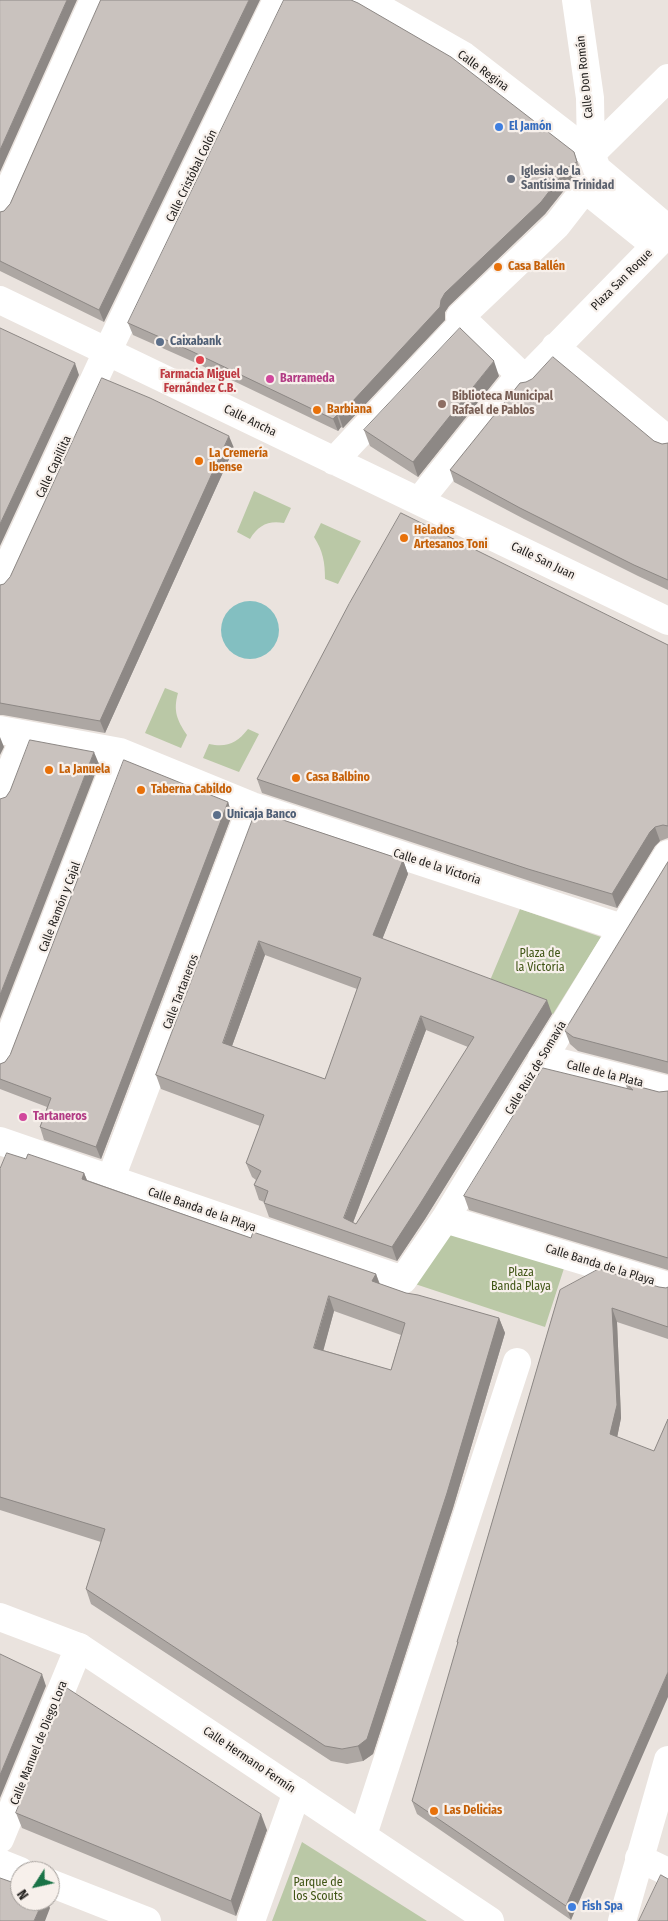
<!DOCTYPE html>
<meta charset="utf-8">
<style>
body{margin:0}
#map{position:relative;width:668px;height:1921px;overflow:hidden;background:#eae3de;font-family:"Fira Sans Condensed",sans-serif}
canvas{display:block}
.north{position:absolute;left:10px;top:1861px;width:50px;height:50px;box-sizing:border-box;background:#f7f0eb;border:1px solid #a39e9a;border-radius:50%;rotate:235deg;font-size:14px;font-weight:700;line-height:20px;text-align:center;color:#242220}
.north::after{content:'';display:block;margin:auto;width:18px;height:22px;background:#1a7347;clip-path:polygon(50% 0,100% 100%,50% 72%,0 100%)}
</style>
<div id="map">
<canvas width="668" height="1921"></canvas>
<div class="north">N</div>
</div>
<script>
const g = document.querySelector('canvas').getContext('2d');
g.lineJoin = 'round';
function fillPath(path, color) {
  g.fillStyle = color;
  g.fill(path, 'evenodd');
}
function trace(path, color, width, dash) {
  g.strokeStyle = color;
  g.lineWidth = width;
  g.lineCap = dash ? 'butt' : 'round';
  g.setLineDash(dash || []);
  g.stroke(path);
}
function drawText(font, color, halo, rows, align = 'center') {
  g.font = font + ' "Fira Sans Condensed",sans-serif';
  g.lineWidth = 4.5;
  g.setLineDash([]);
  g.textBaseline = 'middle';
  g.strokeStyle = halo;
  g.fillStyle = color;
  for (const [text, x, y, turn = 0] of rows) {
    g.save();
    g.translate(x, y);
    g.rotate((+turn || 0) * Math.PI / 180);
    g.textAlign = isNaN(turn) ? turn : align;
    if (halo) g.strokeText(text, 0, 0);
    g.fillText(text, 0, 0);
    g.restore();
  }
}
fillPath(new Path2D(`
 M254,491L291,508L284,523C269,520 258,525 250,539L237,532Z
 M321,523L361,541L338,584L325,579C325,562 323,551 314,537Z
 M165,688L178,693C173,711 177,720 187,735L181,748L145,733Z
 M248,729L259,734L239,772L203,758L209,744C227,748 237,743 248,729Z
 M520,909L601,937L553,1014L486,990Z
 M445,1219L568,1256L545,1327L403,1280Z
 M302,1842L427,1921H272Z`), '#bac8a6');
fillPath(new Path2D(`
 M221 630a29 29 0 1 1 58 0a29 29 0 1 1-58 0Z`), '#83bfc1');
trace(new Path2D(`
 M591,154L668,78
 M585,189L646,238L662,239L525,379L460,317L557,225Z
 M0,210L94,0
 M0,300L668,621
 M555,347L668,440
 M334,461L465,321
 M419,501L520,375
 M0,583L107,352L277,0
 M0,730L120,752L252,806L622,928
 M0,797L25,735
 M0,1062L120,752
 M111,1178L252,806
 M363,1835L517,1362
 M251,1921L297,1792`), '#fff', 28);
trace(new Path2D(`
 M576,0L590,98L591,154
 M542,1058L668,1090
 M0,1839L79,1647
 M639,1858L668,1872
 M0,1863L20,1871
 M50,1883L147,1921
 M622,1921L668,1760`), '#fff', 28);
trace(new Path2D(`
 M366,0L464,56L591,154L597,169L668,229
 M0,1141L403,1280L445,1219L668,854
 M445,1219L668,1286
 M0,1617L79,1647L490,1921`), '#fff', 28);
fillPath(new Path2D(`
 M101,0L104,322L0,271V212L4,211L10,204Z
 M574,152L582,174L573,179L545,214L449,306L445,312V320L343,428L341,427L338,431L196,363L133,335L128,323Z
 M499,376L418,477L370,446L364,430Z
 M654,441L662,444L668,443V590L638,576L524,519L454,482L450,470Z
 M234,448L105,733L3,715H0V585L4,584Z
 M647,635L668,645V838L660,841L655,846L617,908L533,882L262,793L257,779Z
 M228,802L232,815L101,1159L44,1140L40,1127L47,1107L0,1089V1064L5,1062Z
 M256,811L403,860L408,874L382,939L552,1014L425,1219L397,1261L269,1217L264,1203V1202L259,1200L254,1185L256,1180L252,1177L246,1163L260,1126L161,1089L156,1075ZM265,955L357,989L325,1079L232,1046ZM426,1030L468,1047L356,1224L353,1223Z
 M668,862V1074L578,1051L570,1044L565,1031Z
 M625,1083L659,1092L668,1091V1270L469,1210L464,1196L627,1088Z
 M26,1159L84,1173L87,1180L251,1238L376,1274L380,1284L406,1293L499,1318L505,1333L453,1508L373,1754L363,1761L347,1764L331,1761L91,1604L86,1589L101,1542L0,1510V1169ZM334,1311L401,1335L391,1370L323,1350Z
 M659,1287L666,1288L668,1287V1339L617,1322L621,1418L617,1437L571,1920L417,1814L412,1801L458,1644L457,1642L560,1290Z
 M16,1813L267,1830L236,1916L22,1828Z`), '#ada7a3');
fillPath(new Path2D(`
 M67,0H77L0,172V150Z
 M249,0H260L104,322L99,310Z
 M568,167L573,179L545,214L449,306L445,312V320L343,428L339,416L441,300L445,293Z
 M494,361L499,376L418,477L413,462Z
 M75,363L79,375L0,546V524Z
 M337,415L341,427L338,431L333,419Z
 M229,436L234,448L105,733L100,721Z
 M0,737L4,747L0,755Z
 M94,752L99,764L0,1019V995Z
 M228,802L232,815L101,1159L96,1147Z
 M655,827L660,841L655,846L617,908L612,894L650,832Z
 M403,860L408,874L378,950L373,935Z
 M259,941L265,955L228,1057L223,1043Z
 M547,1000L552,1014L425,1219L397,1261L392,1247Z
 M421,1016L426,1030L349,1233L344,1218Z
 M84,1173L90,1188L82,1179Z
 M376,1274L381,1289L372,1281Z
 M329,1296L334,1311L320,1363L314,1348Z
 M612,1308L617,1322L621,1418L615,1448L610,1434Z
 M499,1318L505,1333L453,1508L373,1754L363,1761L358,1746Z
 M668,1672V1697L571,1920L566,1906Z
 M42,1674L46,1686L0,1798V1775Z
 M261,1814L267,1830L236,1916L231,1901Z
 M43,1901H47L50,1908L45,1921H34Z`), '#8d8885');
const building = new Path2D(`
 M0,0H67L0,150Z
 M101,0H249L99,310L0,261V212L4,211L10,204Z
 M284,0H351L358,3L451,57L574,152L577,162L568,167L541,202L445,293L441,300L440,307L339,416L337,415L333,419L191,351L128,323Z
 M0,328L75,363L0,524Z
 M460,328L494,361L413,462L364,430Z
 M553,357L654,441L662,444L668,443V580L634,565L520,508L450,470L520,383L526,382L532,379Z
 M102,378L150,398L229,436L100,721L0,703V585L4,584L10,577Z
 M401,513L668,645V826L663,825L655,827L650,832L612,894L528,869L257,779L349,604Z
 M30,740L94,752L0,995V799L6,797L10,791Z
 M124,760L228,802L96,1147L40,1127L51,1098L0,1079V1064L5,1062L10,1055Z
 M256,811L403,860L373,935L547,1000L420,1204L392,1247L264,1203L268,1191L254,1185L261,1171L246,1163L264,1115L156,1075ZM259,941L361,978L325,1079L223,1043ZM421,1016L474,1037L356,1224L344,1218Z
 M668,862V1062L573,1037L565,1031Z
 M543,1068L633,1090L625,1083L659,1092L668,1091V1258L464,1196Z
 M7,1153L26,1159L28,1154L84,1173L82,1179L251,1238L253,1232L376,1274L372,1281L406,1293L418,1295L499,1318L447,1493L367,1739L358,1746L342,1749L325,1746L86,1589L105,1529L0,1497V1169ZM329,1296L405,1323L391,1370L314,1348Z
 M599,1269L659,1287L666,1288L668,1287V1327L612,1308L617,1405L610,1434L654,1451L668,1419V1672L566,1906L412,1801L458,1642H457L560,1290Z
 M0,1654L42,1674L0,1775Z
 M67,1688L261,1814L231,1901L16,1813Z
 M661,1875L668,1879V1921H639Z
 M0,1878L20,1885V1901H43L34,1921H0Z`);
fillPath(building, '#c9c2be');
trace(building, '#8d8885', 1);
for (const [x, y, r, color] of [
 [499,127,5,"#3f7fe0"],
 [511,179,5,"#6b7280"],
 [498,267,5,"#e8710a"],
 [160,342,5,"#5c6f8a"],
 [200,360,5,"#e0444e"],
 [270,379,5,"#d1479c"],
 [442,404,5,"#8d6e63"],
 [317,410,5,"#e8710a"],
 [199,461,5,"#e8710a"],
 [404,538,5,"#e8710a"],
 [49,770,5,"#e8710a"],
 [296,778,5,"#e8710a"],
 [141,790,5,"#e8710a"],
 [217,815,5,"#5c6f8a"],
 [23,1117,5,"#d1479c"],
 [434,1811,5,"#e8710a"],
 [572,1907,5,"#3f7fe0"]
]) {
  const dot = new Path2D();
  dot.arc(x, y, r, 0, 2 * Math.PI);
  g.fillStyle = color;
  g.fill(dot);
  trace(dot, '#f7f0eb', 2);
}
drawText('12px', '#242220', '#f7f0eb', [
 ["Calle Regina",483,71,36],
 ["Calle Don Román",585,77,-96],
 ["Calle Cristóbal Colón",192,176,-64],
 ["Plaza San Roque",622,280,-45],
 ["Calle Ancha",250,421,26],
 ["Calle Capillita",54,467,-65],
 ["Calle San Juan",543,561,26],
 ["Calle de la Victoria",437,867,18],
 ["Calle Ramón y Cajal",60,907,-69],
 ["Calle Tartaneros",181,992,-69],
 ["Calle Ruiz de Somavía",536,1068,-59],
 ["Calle de la Plata",605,1074,14],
 ["Calle Banda de la Playa",202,1210,19],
 ["Calle Banda de la Playa",600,1265,17],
 ["Calle Manuel de Diego Lora",39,1743,-68],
 ["Calle Hermano Fermín",249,1760,34]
]);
drawText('bold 12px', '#366cbe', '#f7f0eb', [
 ["El Jamón",509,127],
 ["Fish Spa",582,1907]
], 'left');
drawText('bold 12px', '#5b616d', '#f7f0eb', [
 ["Iglesia de la",521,172],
 ["Santísima Trinidad",521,186]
], 'left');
drawText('bold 12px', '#c56008', '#f7f0eb', [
 ["Casa Ballén",508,267],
 ["Barbiana",327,410],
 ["La Cremería",209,454],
 ["Ibense",209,468],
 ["Helados",414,531],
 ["Artesanos Toni",414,545],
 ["La Januela",59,770],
 ["Casa Balbino",306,778],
 ["Taberna Cabildo",151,790],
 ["Las Delicias",444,1811]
], 'left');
drawText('bold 12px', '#4e5e75', '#f7f0eb', [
 ["Caixabank",170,342],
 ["Unicaja Banco",227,815]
], 'left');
drawText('bold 12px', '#be3a42', '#f7f0eb', [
 ["Farmacia Miguel",200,375],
 ["Fernández C.B.",200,389]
]);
drawText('bold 12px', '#b23c85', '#f7f0eb', [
 ["Barrameda",280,379],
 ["Tartaneros",33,1117]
], 'left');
drawText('bold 12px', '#785e54', '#f7f0eb', [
 ["Biblioteca Municipal",452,397],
 ["Rafael de Pablos",452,411]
], 'left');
drawText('12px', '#3f5414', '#f7f0eb', [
 ["Plaza de",540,954],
 ["la Victoria",540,968],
 ["Plaza",521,1273],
 ["Banda Playa",521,1287],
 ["Parque de",318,1883],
 ["los Scouts",318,1897]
]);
</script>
